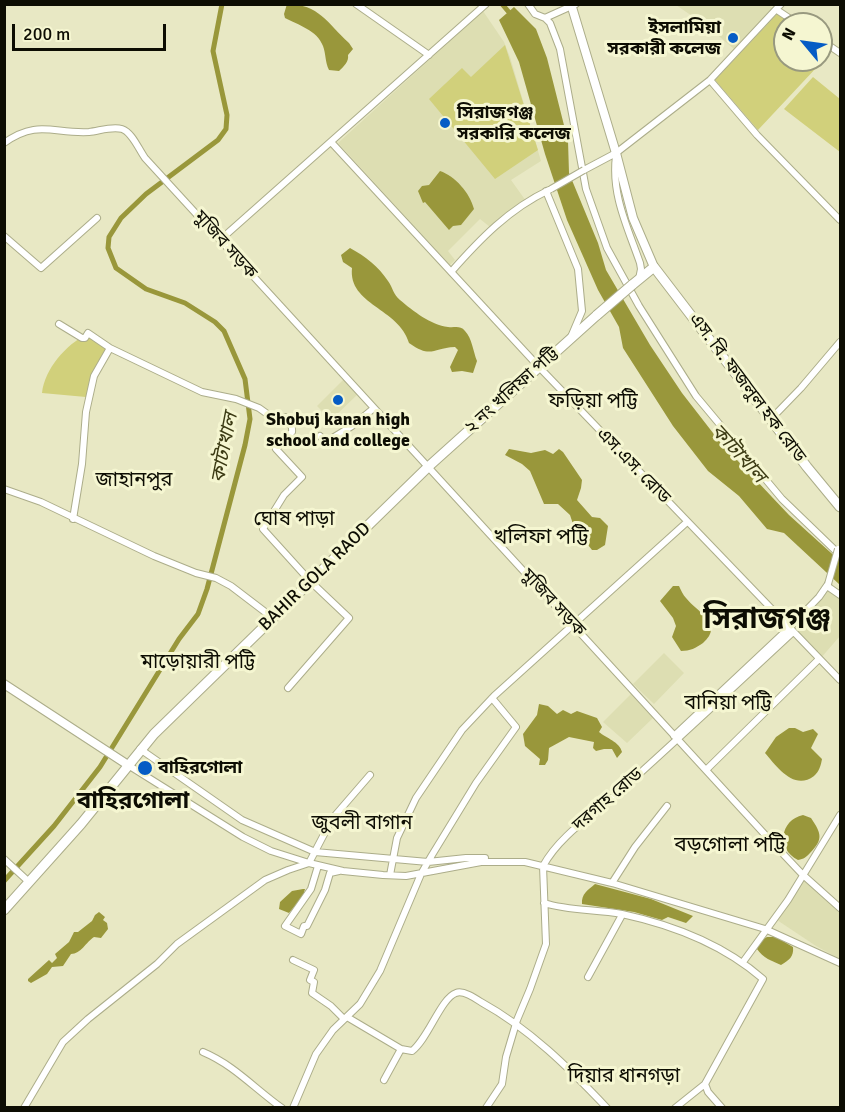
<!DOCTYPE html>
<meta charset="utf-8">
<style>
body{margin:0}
#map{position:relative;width:845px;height:1112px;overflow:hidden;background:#e8e8c4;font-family:Signika,sans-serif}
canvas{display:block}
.frame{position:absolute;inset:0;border:6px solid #0d0d03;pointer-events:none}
.north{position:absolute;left:773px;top:12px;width:60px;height:60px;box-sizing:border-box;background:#f5f6d1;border:2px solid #98997f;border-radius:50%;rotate:299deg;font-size:16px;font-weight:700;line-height:24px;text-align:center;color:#0d0d03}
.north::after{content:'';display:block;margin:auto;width:21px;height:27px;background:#055cc5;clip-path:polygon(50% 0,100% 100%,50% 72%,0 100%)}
.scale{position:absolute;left:12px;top:24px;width:154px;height:27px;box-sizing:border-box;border:3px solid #0d0d03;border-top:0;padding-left:8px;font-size:18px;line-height:21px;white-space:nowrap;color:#0d0d03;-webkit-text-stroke:4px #f5f6d1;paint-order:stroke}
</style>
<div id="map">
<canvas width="845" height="1112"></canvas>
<div class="frame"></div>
<div class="north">N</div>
<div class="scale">200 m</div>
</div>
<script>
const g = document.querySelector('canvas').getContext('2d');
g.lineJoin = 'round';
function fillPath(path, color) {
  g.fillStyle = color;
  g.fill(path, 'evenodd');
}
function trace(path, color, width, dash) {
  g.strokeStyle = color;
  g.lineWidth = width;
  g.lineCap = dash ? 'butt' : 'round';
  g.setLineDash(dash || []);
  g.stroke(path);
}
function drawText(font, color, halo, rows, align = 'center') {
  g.font = font + ' Signika,"Noto Sans Bengali",sans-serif';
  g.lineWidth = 6;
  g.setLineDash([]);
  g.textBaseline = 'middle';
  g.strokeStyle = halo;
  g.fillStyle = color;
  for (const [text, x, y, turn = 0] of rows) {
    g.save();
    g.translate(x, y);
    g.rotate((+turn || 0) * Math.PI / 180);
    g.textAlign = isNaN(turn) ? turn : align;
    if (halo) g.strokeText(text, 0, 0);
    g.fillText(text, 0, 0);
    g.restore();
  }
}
fillPath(new Path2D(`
 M676,5H768L774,9L734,49L708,27Z
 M483,11L504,42L510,57L541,161L511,180L526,201L490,227L480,219L448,251L455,260L450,265L338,143Z
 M344,379L358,394L331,420L317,406Z
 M832,584L840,593V636L820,659L790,626Z
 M664,653L684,673L654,704L633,684Z
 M631,694L653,718L627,743L603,722Z
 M804,879L840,913V959L816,946L777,920Z`), '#dddeb2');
fillPath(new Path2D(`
 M777,14L792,24H785V60H821V45L831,52L758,130L715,80Z
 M505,45L538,150L495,179L429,99L462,68L471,77Z
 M813,77L840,99V152L784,109Z
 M87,334L110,348L86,397L42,393C45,368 66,345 87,334Z`), '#d1d07b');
fillPath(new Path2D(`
 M287,4C319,4 327,23 349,43L353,49L348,55C349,62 344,66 339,71L329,70C325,62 326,54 323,46C317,30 298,25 285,18L284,14Z
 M514,7L536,29L547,58L568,141L569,173L598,243L606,270L650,345L682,393L720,442L789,515L840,561V585L784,533L767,529L739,496L708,471L673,426L623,348L619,327L598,290L567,220L545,154L519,62L499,20Z
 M440,171C455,176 470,193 474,209L461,225L453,226L449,230L425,202L423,203L418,191L422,186L429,185Z
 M350,248C365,256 379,267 388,281C393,288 393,294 400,300C413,311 431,325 448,327C455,328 460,325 465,331C472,338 473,351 477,361L473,373L462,371L452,372L450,367L458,350L455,347C432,348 432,359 409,343C399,308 348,305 352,268L343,262L341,255Z
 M509,449L531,453L545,450L553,454L559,449L563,452L582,480L581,488L577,500L592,517L600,518L608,526L605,545L597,550H592L574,527L570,515L558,504H544L530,471L522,464L505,455Z
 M673,586H679C681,590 683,595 686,598C697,612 725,624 703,643C696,648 690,651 681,651L672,637L676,626L673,618L660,601Z
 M539,704L548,706L557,714L563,710L571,714L577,711L597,718L602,727L599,732C606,738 620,742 622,752L617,758L612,749H604L596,751L593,748L594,742L569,737L549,748L548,760L545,765H539L540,759L525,746L523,734L537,715Z
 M789,728H795L803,732L813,729L818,734L811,748L822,759C821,765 819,772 814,776C794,791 777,767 765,753L776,737Z
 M803,815L811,818C821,833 824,839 810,853C806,857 804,859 798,860C776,849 780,820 803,815Z
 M595,884L651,899L693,916L686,923L668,917L662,920L634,912L582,904C581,894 588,890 595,884Z
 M303,889H305L303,896L289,913L279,909L280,902L292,891Z
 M99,912L105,917L103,920L107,923L108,929L101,938L94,937C86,942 81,954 71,954L63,966L52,967L47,974L31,983L28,981V979L49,960L52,963L57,958L55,954L69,942L74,932H78L92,921L95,915Z
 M767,937H776L793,947C794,957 789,960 781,965C772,961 763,958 757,949L762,940Z`), '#99973b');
trace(new Path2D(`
 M502,4L513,17
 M4,881L54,826L100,767L179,639L198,614L207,589L245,445L250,419L245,379L224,331L215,322L185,303L146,289L116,268L108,248L109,237L121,218L146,194L218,140L226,129L227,115L213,51L222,4`), '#99973b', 5);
const minor = new Path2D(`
 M356,4L429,55
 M528,4L535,14L545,18L576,4
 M777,10L798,24
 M545,18L550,23L560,49L586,189L607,248L639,306L696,396L782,499L840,555
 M821,40L840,53
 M710,80L757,135L840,220
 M331,142L539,367L840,680
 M4,143C38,119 53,134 89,132C99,131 112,126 122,129C132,132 139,150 145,158L769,839L802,874L840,908
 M616,156C611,195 628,228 640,263L641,269L639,279
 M584,170L616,153L710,80L781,4
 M546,191L578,269L582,311L571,337
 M4,236L41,268L97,218
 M220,240L486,4
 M451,272C480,239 509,209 549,190
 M59,324L82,338H85L88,333L110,348
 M770,420L801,388L840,342
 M320,436L326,442L352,426L374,408
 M4,489L41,502L154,556L196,573L216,578L231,586L273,618
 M73,519L82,464L86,412L94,376L110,348L202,392L236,399L259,408L273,418L285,417C289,421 293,426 292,432L276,449L302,477L284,495L263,529L311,582L349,618L288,688
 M827,586L840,595
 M674,736L789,628L819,597L828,584
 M140,749L242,820L315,852L428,862L466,858H485
 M128,765L243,837L271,851L309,863L343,871L383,875L406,876L481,862H525L612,883L765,929L840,963
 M706,770L819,659
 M4,859L29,882
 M318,866L311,889L285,926L301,934L304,926H307L325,890L330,873L339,871
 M390,875L397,838L416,798L462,730L494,696L687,522
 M612,883L635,847L667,806
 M544,903C569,911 596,909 622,914C673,925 724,945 763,979L705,1084L708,1092L722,1108
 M293,960L314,970L310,980L314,982L312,993L331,1006L344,1019
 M743,962L788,900L840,815
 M588,977L622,915
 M347,1017L401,1049L412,1051C428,1039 441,998 456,993C463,990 475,998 481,1002C530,1029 569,1068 607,1108
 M203,1052C234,1065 255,1089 282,1108
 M384,1080L401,1049
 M24,1108L63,1042L88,1019L157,964L177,944L265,880L288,870L309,863L332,819L370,775
 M293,1108L316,1054L333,1030L360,1004L380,971L421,874L432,855L476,783L516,727L492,698
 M486,1108L502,1084L506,1057L517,1020L530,989L546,944L543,866C560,835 592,816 618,793C677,740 735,686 793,632
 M675,1108L705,1084`);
const tertiary = new Path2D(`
 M571,4L616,153L633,218L654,267
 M4,684L128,765`);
const secondary = new Path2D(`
 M632,285L654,267L807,467L840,507
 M4,910L81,824L154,734L428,467L597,315`);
trace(minor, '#acad8a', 8);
trace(tertiary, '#acad8a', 10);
trace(secondary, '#acad8a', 11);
trace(minor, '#fff', 6);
trace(tertiary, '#fff', 8);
trace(secondary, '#fff', 9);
const minorBridge = new Path2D(`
 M551,189L584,170
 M828,584L838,549`);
const secondaryBridge = new Path2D(`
 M597,315L632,285`);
trace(minorBridge, '#acad8a', 8, []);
trace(secondaryBridge, '#acad8a', 11, []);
trace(minorBridge, '#fff', 6);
trace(secondaryBridge, '#fff', 9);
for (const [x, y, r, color] of [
 [733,38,6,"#055cc5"],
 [445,123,6,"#055cc5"],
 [338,400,6,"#055cc5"],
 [145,768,8,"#055cc5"]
]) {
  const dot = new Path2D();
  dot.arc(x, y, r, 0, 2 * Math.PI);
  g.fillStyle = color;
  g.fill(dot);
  trace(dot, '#f5f6d1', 2);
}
drawText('bold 18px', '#0d0d03', '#f5f6d1', [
 ["ইসলামিয়া",721,28,"right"],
 ["সরকারী কলেজ",721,49,"right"],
 ["সিরাজগঞ্জ",457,113],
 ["সরকারি কলেজ",457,134],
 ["Shobuj kanan high",338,420,"center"],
 ["school and college",338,441,"center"],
 ["বাহিরগোলা",158,768]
], 'left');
drawText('18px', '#0d0d03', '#f5f6d1', [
 ["মুজিব সড়ক",225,245,48],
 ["এস. বি. ফজলুল হক রোড",747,388,53],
 ["২ নং খলিফা পট্টি",512,391,-42],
 ["এস.এস. রোড",633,466,46],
 ["BAHIR GOLA RAOD",315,577,-44],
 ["মুজিব সড়ক",553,603,47],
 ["দরগাহ রোড",608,800,-41]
]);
drawText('20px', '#0d0d03', '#f5f6d1', [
 ["ফড়িয়া পট্টি",593,402],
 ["জাহানপুর",134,481],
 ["ঘোষ পাড়া",294,520],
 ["মাড়োয়ারী পট্টি",198,663],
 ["বানিয়া পট্টি",728,704],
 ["জুবলী বাগান",362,824],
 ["দিয়ার ধানগড়া",624,1077]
]);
drawText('italic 20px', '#3c3b14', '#f5f6d1', [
 ["কাটাখাল",225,448,-79],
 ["কাটাখাল",738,454,48]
]);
drawText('21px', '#0d0d03', '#f5f6d1', [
 ["খলিফা পট্টি",541,537],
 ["বড়গোলা পট্টি",730,845]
]);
drawText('bold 24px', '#0d0d03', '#f5f6d1', [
 ["বাহিরগোলা",133,802]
]);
drawText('bold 30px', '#0d0d03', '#f5f6d1', [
 ["সিরাজগঞ্জ",767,620]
]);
</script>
